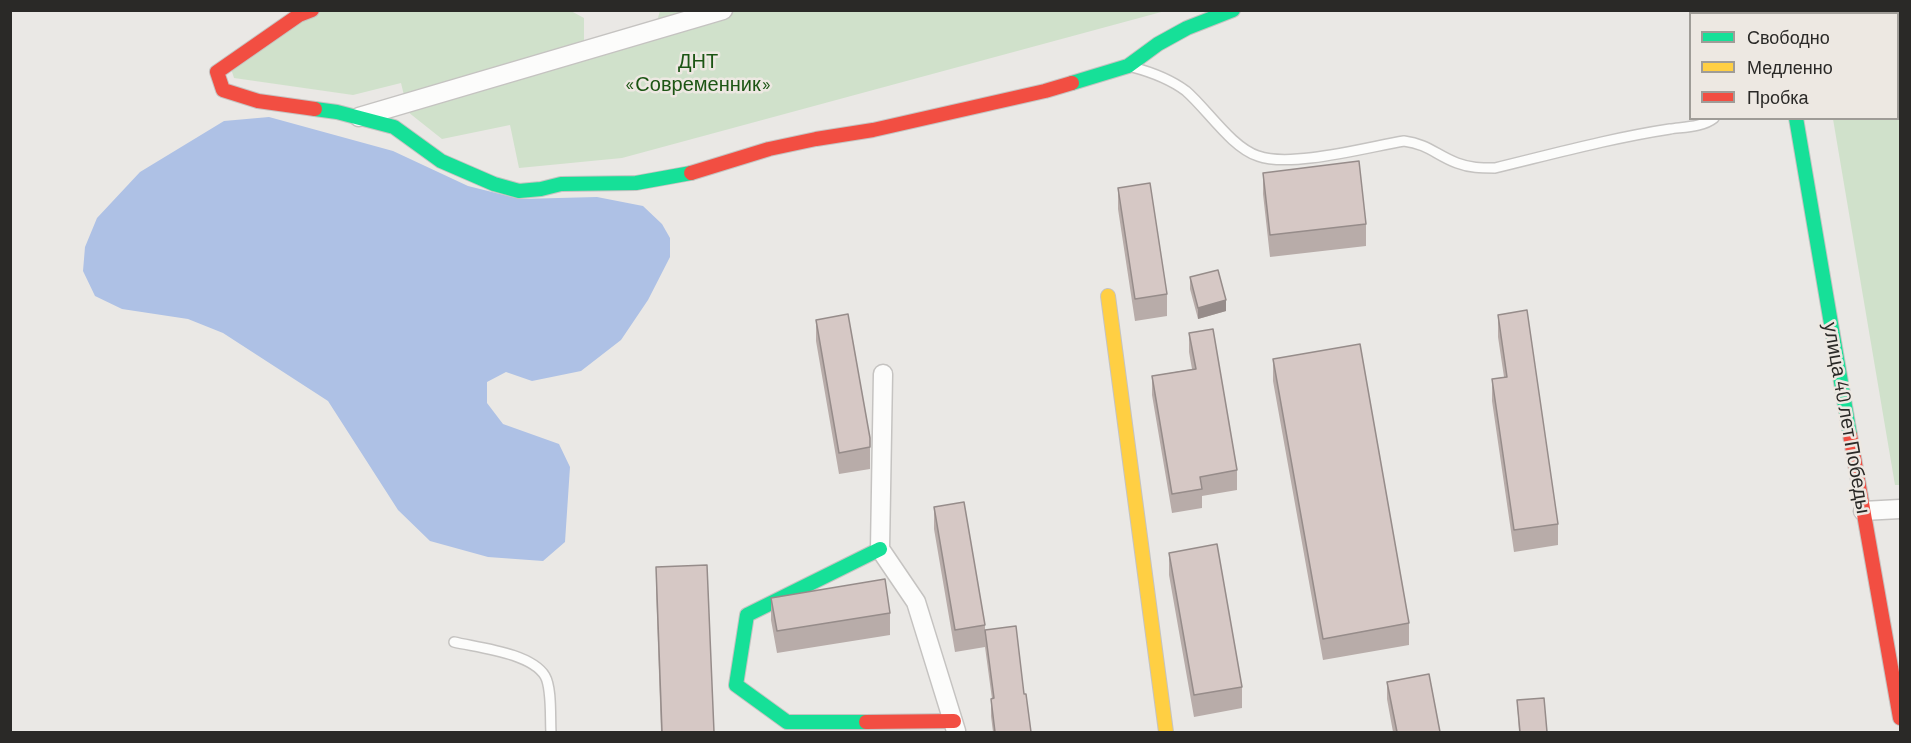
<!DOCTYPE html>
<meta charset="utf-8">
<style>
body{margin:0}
#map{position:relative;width:1911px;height:743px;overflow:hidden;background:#eae8e5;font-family:Barlow,sans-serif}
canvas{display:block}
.frame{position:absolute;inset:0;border:12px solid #2a2927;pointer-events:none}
.legend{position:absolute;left:1689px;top:12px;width:210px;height:108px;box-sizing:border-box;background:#ede8e2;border:2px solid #9f9c97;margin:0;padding:8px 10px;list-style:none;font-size:18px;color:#2a2927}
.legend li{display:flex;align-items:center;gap:12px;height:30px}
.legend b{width:30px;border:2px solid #9f9c97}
</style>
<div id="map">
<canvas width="1911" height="743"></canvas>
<div class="frame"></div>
<ul class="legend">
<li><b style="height:8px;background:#16e098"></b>Свободно</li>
<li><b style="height:8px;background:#ffcf43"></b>Медленно</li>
<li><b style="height:8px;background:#f24e42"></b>Пробка</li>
</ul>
</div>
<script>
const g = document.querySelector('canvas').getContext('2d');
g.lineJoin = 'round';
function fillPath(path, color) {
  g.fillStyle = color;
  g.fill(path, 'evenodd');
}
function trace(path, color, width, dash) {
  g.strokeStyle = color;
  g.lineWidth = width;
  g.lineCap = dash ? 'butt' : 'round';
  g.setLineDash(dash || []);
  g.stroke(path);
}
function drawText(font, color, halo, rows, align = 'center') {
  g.font = font + ' Barlow,sans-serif';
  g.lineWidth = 5;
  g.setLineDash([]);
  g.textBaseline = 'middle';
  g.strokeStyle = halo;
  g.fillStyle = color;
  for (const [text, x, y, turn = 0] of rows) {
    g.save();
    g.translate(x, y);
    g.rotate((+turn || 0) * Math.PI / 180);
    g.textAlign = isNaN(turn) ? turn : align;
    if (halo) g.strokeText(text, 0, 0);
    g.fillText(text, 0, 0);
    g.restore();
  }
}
fillPath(new Path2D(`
 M291,11H571L584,18V46L655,28L660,11H1165L622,158L519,168L510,125L442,139L408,112L401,83L353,95L234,78L228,59Z
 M1814,11H1900V485H1895L1833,119L1898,118V14H1815Z`), '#d0e1cb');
fillPath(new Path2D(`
 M269,117L393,151L468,186L520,199L597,197L643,206L662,224L670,238V257L648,300L621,340L581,371L532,381L506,372L487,382V403L503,424L559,444L570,467L565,542L543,561L488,557L430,541L398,510L328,401L223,333L188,319L122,309L95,296L83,271L85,247L97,218L140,172L224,121Z`), '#aec1e5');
const lane = new Path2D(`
 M1753,14L1764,10
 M1132,67C1151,72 1170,79 1186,91C1207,109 1232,148 1258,156C1291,168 1368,147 1404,141C1428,144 1436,155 1457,163C1470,168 1481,168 1495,168C1553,154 1611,138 1670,129C1683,127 1703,127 1714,118
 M454,642C480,648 531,653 545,676C552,688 550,718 551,732`);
const street = new Path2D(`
 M1715,10L1716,14
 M359,117L723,10
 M883,374L880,549L916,602L956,731
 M1863,511L1900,509`);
const fast = new Path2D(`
 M1072,83L1128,66L1158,44L1187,28L1233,10
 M315,109L337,112L394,127L441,161L494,184L519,191L541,189L561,184L636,183L691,173
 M1796,118L1850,435
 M866,722H787L736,685L747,615L880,549`);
const slow = new Path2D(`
 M1778,10L1779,14
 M1108,296L1166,732`);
const jam = new Path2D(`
 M312,10L299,15L217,72L223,90L258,101L315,109
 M691,173L769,149L816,139L873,130L1045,91L1072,83
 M1850,435L1900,718
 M866,722L954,721`);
trace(lane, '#c5c3c1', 12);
trace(street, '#c5c3c1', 21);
trace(fast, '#c5c3c1', 16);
trace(slow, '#c5c3c1', 16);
trace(jam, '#c5c3c1', 16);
trace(lane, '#fcfcfb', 9);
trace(street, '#fcfcfb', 18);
trace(fast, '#16e098', 14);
trace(slow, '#ffcf43', 14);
trace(jam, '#f24e42', 14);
fillPath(new Path2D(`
 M1263,173L1366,224V246L1270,257L1263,194Z
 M1118,188L1167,294V316L1135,321L1118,209Z
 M1190,277L1226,311L1198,319L1190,289Z
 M1498,315L1558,524V545L1514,552L1492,401V379L1504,377L1498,337Z
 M816,320L870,438V469L839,474L816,341Z
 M1189,333L1237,470V490L1202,496V508L1172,513L1152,395V376L1192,369L1189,352Z
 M1273,359L1409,623V645L1323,660L1273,381Z
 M934,507L985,625V630L1024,694L1031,732H993L991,716V699H992L985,647L955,652L934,529Z
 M1169,553L1242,687V708L1194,717L1169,575Z
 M656,567L714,732H661L656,589Z
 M771,598L890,613V635L777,653L771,620Z
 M1387,682L1440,732H1393L1387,699Z
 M1517,700L1547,732H1519Z`), '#b8aca9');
fillPath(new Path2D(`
 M1226,300V311L1198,319V308Z`), '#968c8a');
const building = new Path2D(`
 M1359,161L1366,224L1270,235L1263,173Z
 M1150,183L1167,294L1135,299L1118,188Z
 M1218,270L1226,300L1198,308L1190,277Z
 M1527,310L1558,524L1514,530L1492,379L1507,377L1498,315Z
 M848,314L870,438V447L839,453L816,320Z
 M1213,329L1237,470L1200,477L1202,489L1172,494L1152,376L1196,369L1189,333Z
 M1360,344L1409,623L1323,639L1273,359Z
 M964,502L985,625L955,630L934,507Z
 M1217,544L1242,687L1194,695L1169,553Z
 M707,565L714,732H662L656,567Z
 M885,579L890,613L777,631L771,598Z
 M1016,626L1024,694H1026L1031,732H995L991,699L994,698L985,630Z
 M1429,674L1440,732H1397L1387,682Z
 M1544,698L1547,732H1520L1517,700Z`);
fillPath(building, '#d6c8c5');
trace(building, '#968c8a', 1.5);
drawText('20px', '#1c5514', '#ede8e2', [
 ["ДНТ",698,61],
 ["«Современник»",698,84]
]);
drawText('20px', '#2a2927', '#ede8e2', [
 ["улица 40 лет Победы",1847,418,80]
]);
</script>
